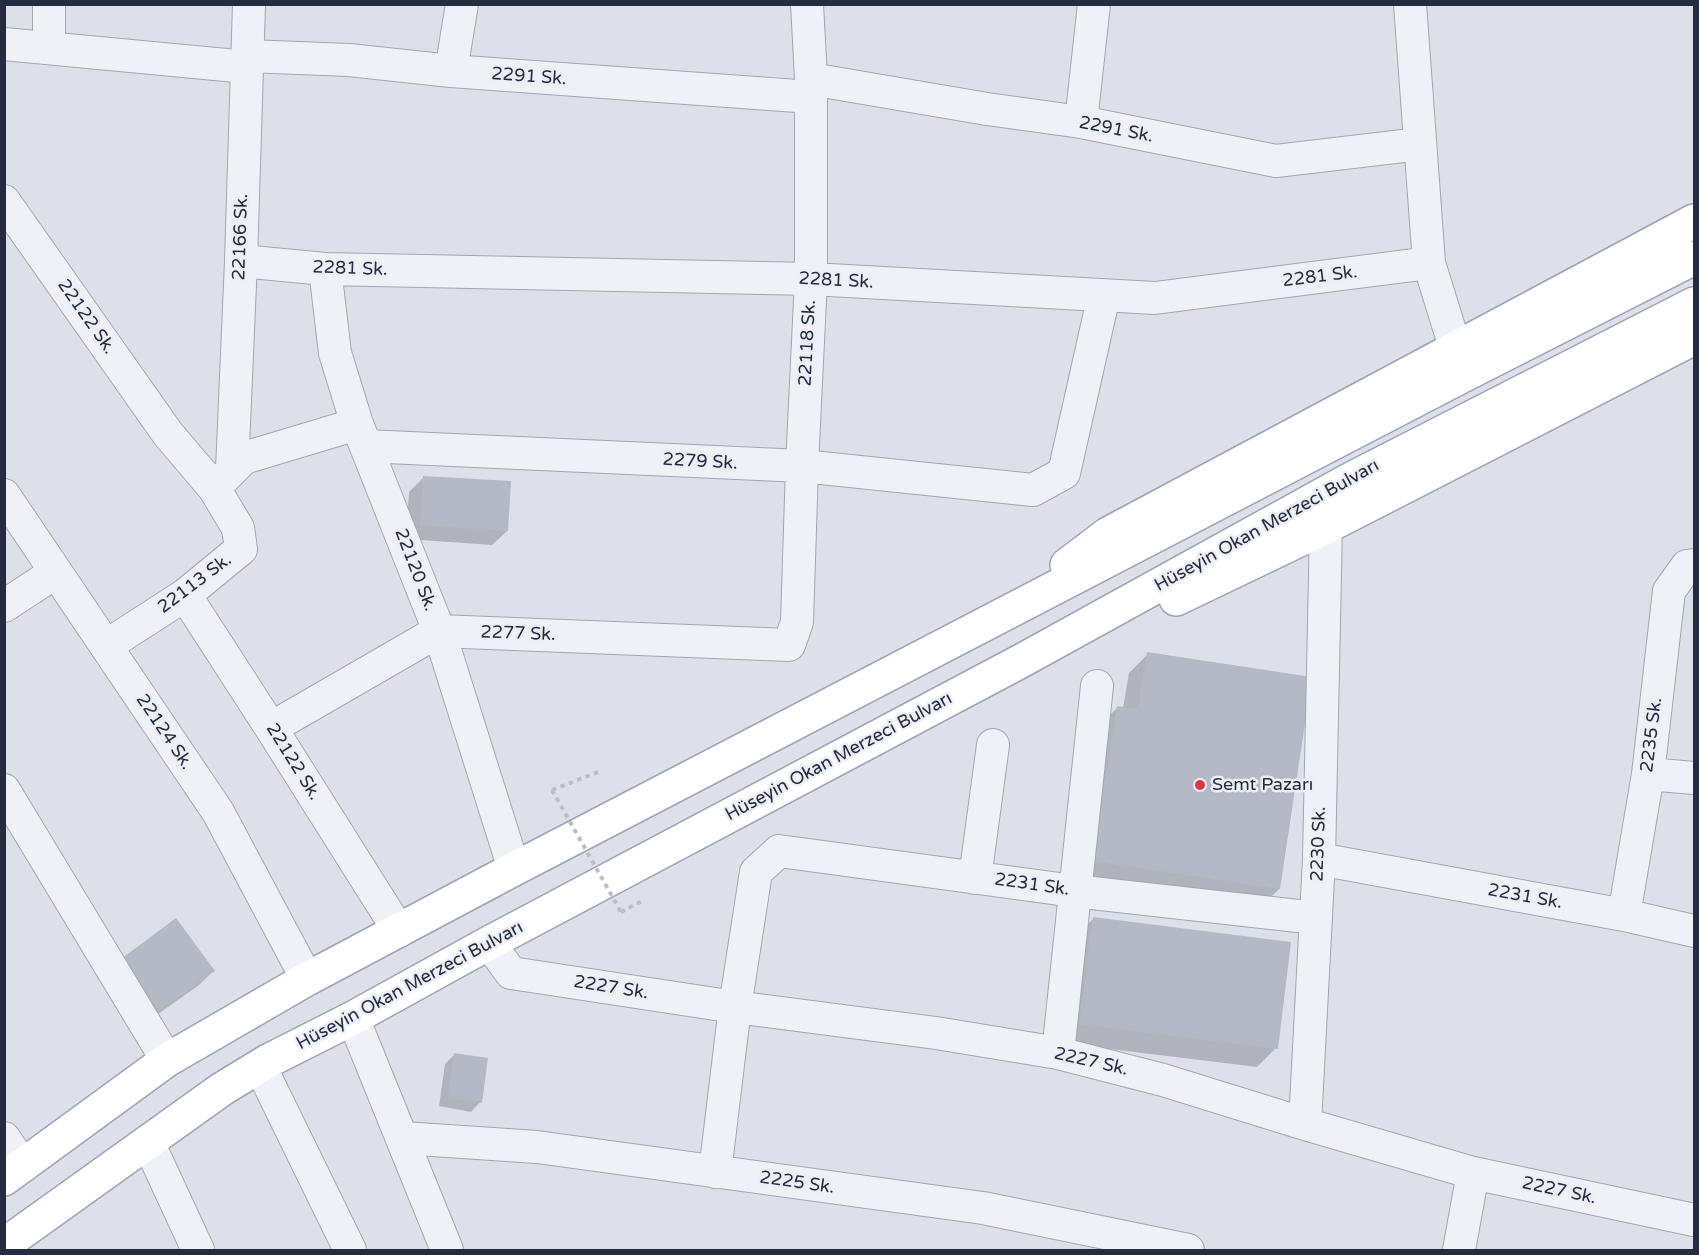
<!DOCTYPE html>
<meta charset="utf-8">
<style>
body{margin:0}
#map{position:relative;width:1699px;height:1255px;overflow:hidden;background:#dde0e8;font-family:"Varela Round",sans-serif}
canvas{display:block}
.frame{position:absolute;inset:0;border:6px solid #252c3f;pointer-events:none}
</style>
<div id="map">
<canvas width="1699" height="1255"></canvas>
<div class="frame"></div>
</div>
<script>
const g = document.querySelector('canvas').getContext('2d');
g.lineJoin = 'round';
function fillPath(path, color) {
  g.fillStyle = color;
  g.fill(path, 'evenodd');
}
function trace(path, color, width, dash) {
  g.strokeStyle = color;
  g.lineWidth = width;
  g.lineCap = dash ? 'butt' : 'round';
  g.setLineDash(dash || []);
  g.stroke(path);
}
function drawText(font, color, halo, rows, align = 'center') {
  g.font = font + ' "Varela Round",sans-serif';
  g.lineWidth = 5;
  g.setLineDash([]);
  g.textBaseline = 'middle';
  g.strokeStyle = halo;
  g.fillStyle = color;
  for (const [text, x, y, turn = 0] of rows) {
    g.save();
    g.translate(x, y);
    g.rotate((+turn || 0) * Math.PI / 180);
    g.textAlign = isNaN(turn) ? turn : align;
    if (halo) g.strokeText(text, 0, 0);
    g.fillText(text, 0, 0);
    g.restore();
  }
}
fillPath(new Path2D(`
 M424,477L507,531L492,545L406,539L409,492Z
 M1148,654L1310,678L1279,889L1260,908L1075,880L1098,727L1117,708H1123L1129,673Z
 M1093,919L1276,1048L1257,1067L1061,1043L1074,938Z
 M213,971L199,985L144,1024L107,974Z
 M454,1055L480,1102L471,1112L439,1106L445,1064Z`), '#0003');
fillPath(new Path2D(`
 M423,476L511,481L508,531L420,525Z
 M1147,652L1312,677L1280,889L1093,861L1117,706L1138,709Z
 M1093,917L1291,942L1278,1049L1079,1024Z
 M176,918L215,971L159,1011L121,959Z
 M454,1053L488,1058L482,1103L448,1097Z`), '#b4b9c5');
const minor = new Path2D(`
 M1410,4L1429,263L1455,347
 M4,44L247,67
 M49,48V4
 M248,56L349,60L451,71L811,97
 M451,71L462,4
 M811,79L987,109L1081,122L1276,161L1420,144
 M1081,122L1094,4
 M4,201L168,434L214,488
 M241,261L325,269L811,279L1155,298L1429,263
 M325,269L335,353L357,424L439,631L514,869
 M366,446L802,466L1033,490L1064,473L1104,295
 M232,470L241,261L249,4
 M4,495L218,812L307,979
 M185,595L271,728L399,931
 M4,606L56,572
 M106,646L185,595L241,549L238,528L214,488L244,458L357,424
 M271,728L439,631L789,645L797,622L802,466L811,279V79L807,4
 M1648,774L1694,778
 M4,790L167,1060
 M1319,859L1624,915L1694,931
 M975,878L993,745
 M1624,915L1648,774L1669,591L1687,566L1694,565
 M489,943L511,973L735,1007L936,1033L1058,1053L1163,1080L1305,1124L1473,1173L1694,1220
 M353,1018L447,1250
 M1058,1053L1097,686
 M260,1066L350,1250
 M1305,1124L1319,859L1326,527
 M4,1138L23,1166
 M403,1138L537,1147L983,1208L1188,1250
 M148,1142L198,1250
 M715,1172L735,1007L756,872L779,851L1074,891L1316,918
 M1459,1250L1473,1173`);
const major = new Path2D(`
 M1067,565L1108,534L1694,221
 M1176,599L1326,527L1694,338
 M4,1179L167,1060L307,979L514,869L1460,377L1694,258
 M4,1245L222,1089L268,1061L353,1018L489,943L1021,661L1353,478L1694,304`);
trace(minor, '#a2a6b2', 34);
trace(major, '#9ba3b4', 36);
trace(new Path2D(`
 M552,790L601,771
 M621,912L642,901`), '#bbbec6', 4, [4.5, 4.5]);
trace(minor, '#f0f1f6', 32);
trace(major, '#fff', 33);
trace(new Path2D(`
 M552,790L621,912`), '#bbbec6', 4, [4.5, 4.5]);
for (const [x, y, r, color] of [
 [1200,785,6,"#d63942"]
]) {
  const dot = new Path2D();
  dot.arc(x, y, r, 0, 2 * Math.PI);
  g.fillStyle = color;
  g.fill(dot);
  trace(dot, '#eceff5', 2);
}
drawText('18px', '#252c3f', '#eceff5', [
 ["2291 Sk.",529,77,4],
 ["2291 Sk.",1116,130,11],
 ["22166 Sk.",241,237,-88],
 ["2281 Sk.",350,269,2],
 ["2281 Sk.",1320,277,-7],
 ["2281 Sk.",836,281,3],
 ["22122 Sk.",86,317,55],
 ["22118 Sk.",808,343,-87],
 ["2279 Sk.",700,462,3],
 ["Hüseyin Okan Merzeci Bulvarı",1267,526,-29],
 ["22120 Sk.",415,570,69],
 ["22113 Sk.",195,584,-37],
 ["2277 Sk.",518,634,2],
 ["22124 Sk.",164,732,56],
 ["2235 Sk.",1652,735,-83],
 ["Hüseyin Okan Merzeci Bulvarı",839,757,-28],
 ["22122 Sk.",293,762,58],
 ["2230 Sk.",1319,844,-88],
 ["2231 Sk.",1032,885,8],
 ["2231 Sk.",1525,897,10],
 ["Hüseyin Okan Merzeci Bulvarı",410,986,-28],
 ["2227 Sk.",611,988,9],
 ["2227 Sk.",1091,1062,13],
 ["2225 Sk.",797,1183,8],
 ["2227 Sk.",1559,1191,12]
]);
drawText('18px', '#252c3f', '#eceff5', [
 ["Semt Pazarı",1212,785]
], 'left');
</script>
